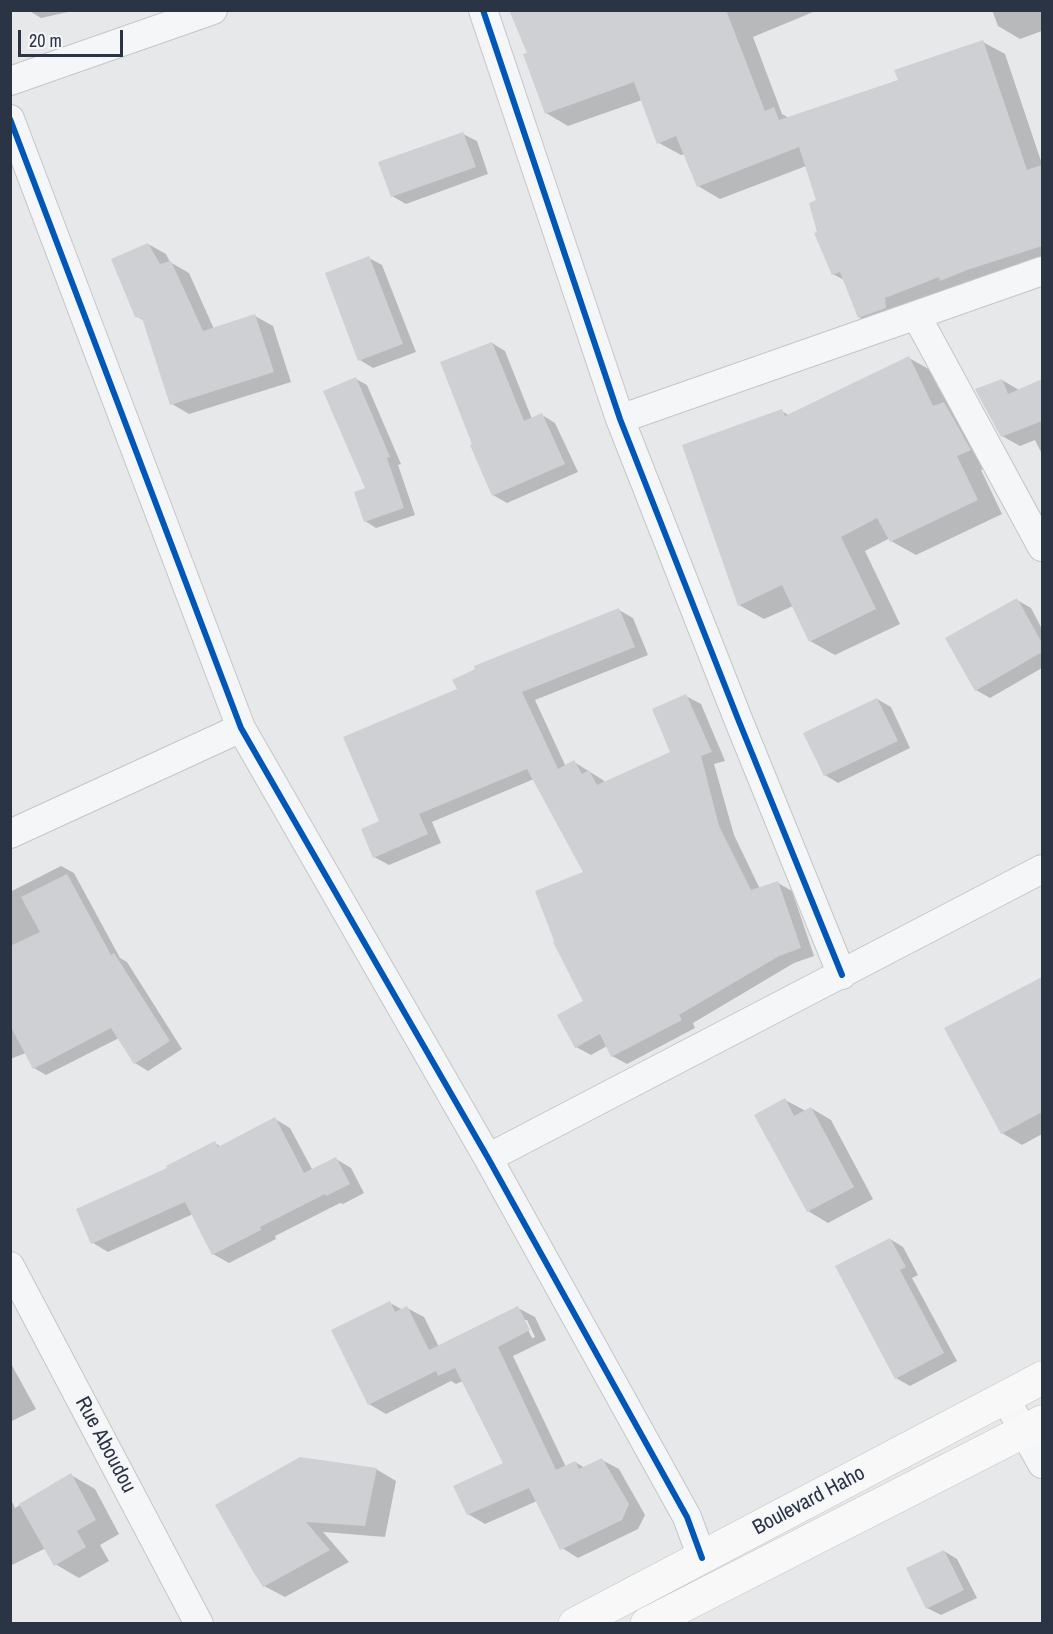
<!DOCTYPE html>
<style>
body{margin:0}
#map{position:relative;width:1053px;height:1634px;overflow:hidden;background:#e6e8ea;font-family:"Archivo Narrow",sans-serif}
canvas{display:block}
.frame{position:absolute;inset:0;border:12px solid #2b3445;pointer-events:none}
.scale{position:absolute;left:18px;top:30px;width:105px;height:27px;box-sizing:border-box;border:3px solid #2b3445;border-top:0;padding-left:8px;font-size:18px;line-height:21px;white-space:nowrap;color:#2b3445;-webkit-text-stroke:4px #f4f6f9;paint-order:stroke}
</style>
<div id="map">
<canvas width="1053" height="1634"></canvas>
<div class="frame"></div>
<div class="scale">20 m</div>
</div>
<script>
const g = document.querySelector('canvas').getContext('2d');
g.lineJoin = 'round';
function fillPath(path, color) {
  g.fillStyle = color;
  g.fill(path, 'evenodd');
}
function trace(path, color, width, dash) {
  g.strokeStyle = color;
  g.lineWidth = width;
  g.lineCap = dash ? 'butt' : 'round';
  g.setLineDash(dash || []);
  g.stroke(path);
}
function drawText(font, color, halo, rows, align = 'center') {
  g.font = font + ' "Archivo Narrow",sans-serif';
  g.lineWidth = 4.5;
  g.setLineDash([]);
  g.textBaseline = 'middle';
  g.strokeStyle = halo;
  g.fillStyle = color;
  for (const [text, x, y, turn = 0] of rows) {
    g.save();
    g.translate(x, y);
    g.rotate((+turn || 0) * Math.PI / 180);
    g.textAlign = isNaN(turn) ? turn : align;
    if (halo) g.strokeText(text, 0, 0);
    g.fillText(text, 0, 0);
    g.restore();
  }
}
fillPath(new Path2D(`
 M28,10H77L41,18Z
 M511,10H818L753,37L782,114L789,118L900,81L983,42L1005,54L1042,164V265L881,330L859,317L844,280L833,274L819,233L818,201L806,166L720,199L698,186L685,154L681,155L659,143L642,100L568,126L546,113L529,54Z
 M992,10H1042V31L1020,39L998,26Z
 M463,134L477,141L488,174L406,204L392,196Z
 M148,244L166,254L170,262L189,273L214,329L255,316L273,326L291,382L189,414L172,404L145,321L136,316Z
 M369,258L382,265L416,352L373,368L360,360Z
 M492,343L505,351L532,419L542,415L555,423L578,472L507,503L493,495L474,445Z
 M909,358L934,372L995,464L981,470L1002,514L916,555L891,541L890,538L865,551L900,624L835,655L810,641L793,606L764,619L739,605L781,411L789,415Z
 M356,379L367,385L401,464L398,465L415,515L376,528L365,521L367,489Z
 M1002,380L1019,390L1042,380V454L1035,440L1020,446L1002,436Z
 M1017,600L1031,608L1042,629V668L990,698L976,690Z
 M619,610L633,618L648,655L535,700L566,767L574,762L603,780L605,783L672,753L686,696L701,704L725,761L714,764L734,835L760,889L778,883L792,891L814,956L794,963L693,1023L695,1028L627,1064L612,1056L607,1046L591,1055L576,1047L585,1002V873L534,779L432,822L441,843L389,865L374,857L381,822L459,690Z
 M877,699L891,707L910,748L838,783L825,775Z
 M61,866L74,873L120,958L127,962L182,1049L148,1071L135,1063L119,1038L46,1075L34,1068L26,1053L10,1059V892Z
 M1035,983L1042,987V1134L1022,1145L1002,1133Z
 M785,1100L806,1111L811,1108L831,1120L873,1199L828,1223L808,1211Z
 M275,1119L290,1128L313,1171L336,1159L351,1168L364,1193L343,1204L340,1203L275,1236L276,1239L229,1263L213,1254L193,1214L108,1252L93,1243L169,1168L215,1143L222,1147Z
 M890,1239L903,1247L918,1275L912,1278L957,1361L910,1386L896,1378Z
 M390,1303L403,1310L407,1308L424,1317L439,1347L518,1308L535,1317L546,1340L513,1356L566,1467L575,1462L585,1468L602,1460L619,1469L645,1515L638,1529L578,1558L562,1548L537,1501L485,1524L468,1514L505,1464L463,1381L456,1384L451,1381L386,1414L369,1404ZM523,1320H527L535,1337L532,1338Z
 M10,1362L36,1409L10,1422Z
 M376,1469L396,1481L385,1537L323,1532L349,1562L285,1597L264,1586L217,1506Z
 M71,1475L95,1489L119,1534L100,1545L109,1561L79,1578L55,1564L46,1548L10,1566V1497L15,1508Z
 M944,1551L957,1559L977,1598L941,1615L927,1608Z`), '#0003');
fillPath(new Path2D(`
 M509,10H726L765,111L774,107L779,120L898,80L894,70L983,40L1027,170L1042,165V246L967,270L940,281L939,277L885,298L886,308L858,318L840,272L832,275L814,233L817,232L809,203L816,200L799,147L697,187L676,136L657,144L634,82L545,114L523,54L527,53Z
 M463,132L476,167L391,197L378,162Z
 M148,243L160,264L171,261L203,331L255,314L274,372L170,405L142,318L135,317L111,259Z
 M369,256L403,344L358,361L325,273Z
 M492,342L524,421L542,413L565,464L492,496L470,445L472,444L440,362Z
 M909,356L933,406L944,402L971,450L957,456L978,500L890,542L877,518L841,537L876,609L809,642L782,585L738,606L682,445L782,409L785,416Z
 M356,377L390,457L387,458L404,508L364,522L354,492L365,488L323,391Z
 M1002,379L1008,394L1042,379V421L1001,437L975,389Z
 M1017,598L1042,643V652L975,691L945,638Z
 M619,608L635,647L522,692L558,769L574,760L582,774L589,770L597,785L670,752L652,709L686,694L712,752L701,756L719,826L751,890L778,881L801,948L779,956L679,1015L682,1020L611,1057L600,1034L575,1048L557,1015L583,1001L553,942L554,941L535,891L583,872L527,769L419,814L428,834L373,858L361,829L379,821L343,737L457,689L452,680L475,669L474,666Z
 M877,698L898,741L824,776L803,733Z
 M67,874L111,955L114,953L170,1041L134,1064L111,1028L33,1069L10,1025V946L40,932L21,897Z
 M1042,977V1112L1001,1134L944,1028Z
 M785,1098L794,1116L811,1107L854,1187L807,1212L754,1115Z
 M275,1117L304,1173L336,1157L350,1184L326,1196L325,1194L260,1227L261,1230L212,1255L185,1202L91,1244L76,1209L167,1168L166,1166L215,1141L218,1147Z
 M890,1238L906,1267L900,1270L944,1353L895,1379L835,1266Z
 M390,1301L395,1312L407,1306L429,1350L518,1306L530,1330L498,1347L556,1470L575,1461L579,1469L602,1458L629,1504L622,1520L560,1550L529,1488L467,1515L453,1486L503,1463L455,1368L438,1376L436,1371L368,1405L331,1330Z
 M300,1457L377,1468L365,1526L306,1522L330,1550L263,1587L254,1573L215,1505Z
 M71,1473L96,1520L77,1531L86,1547L54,1566L19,1504Z
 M944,1550L964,1590L926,1609L906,1568Z`), '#ced0d3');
const street = new Path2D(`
 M483,10L620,419L738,719L842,975
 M10,81L213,10
 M10,119L241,728L488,1158L687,1517L702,1558
 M916,315L1042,547
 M620,419L1042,271
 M10,834L241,728
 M488,1158L1042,869
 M10,1266L199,1624
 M1005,1398L1042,1464`);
const secondary = new Path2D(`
 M575,1624L1042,1378
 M647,1624L1042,1422`);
trace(street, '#c4c6c8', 30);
trace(secondary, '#c4c6c8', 34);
trace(street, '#f5f6f7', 28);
trace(secondary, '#f8f8f8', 33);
trace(new Path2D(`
 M483,10L620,419L738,719L842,975
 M10,119L241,728L488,1158L687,1517L702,1558`), '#0057b8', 6);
drawText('21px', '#2b3445', '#f4f6f9', [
 ["Rue Aboudou",105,1445,62],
 ["Boulevard Haho",809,1501,-28]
]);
</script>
